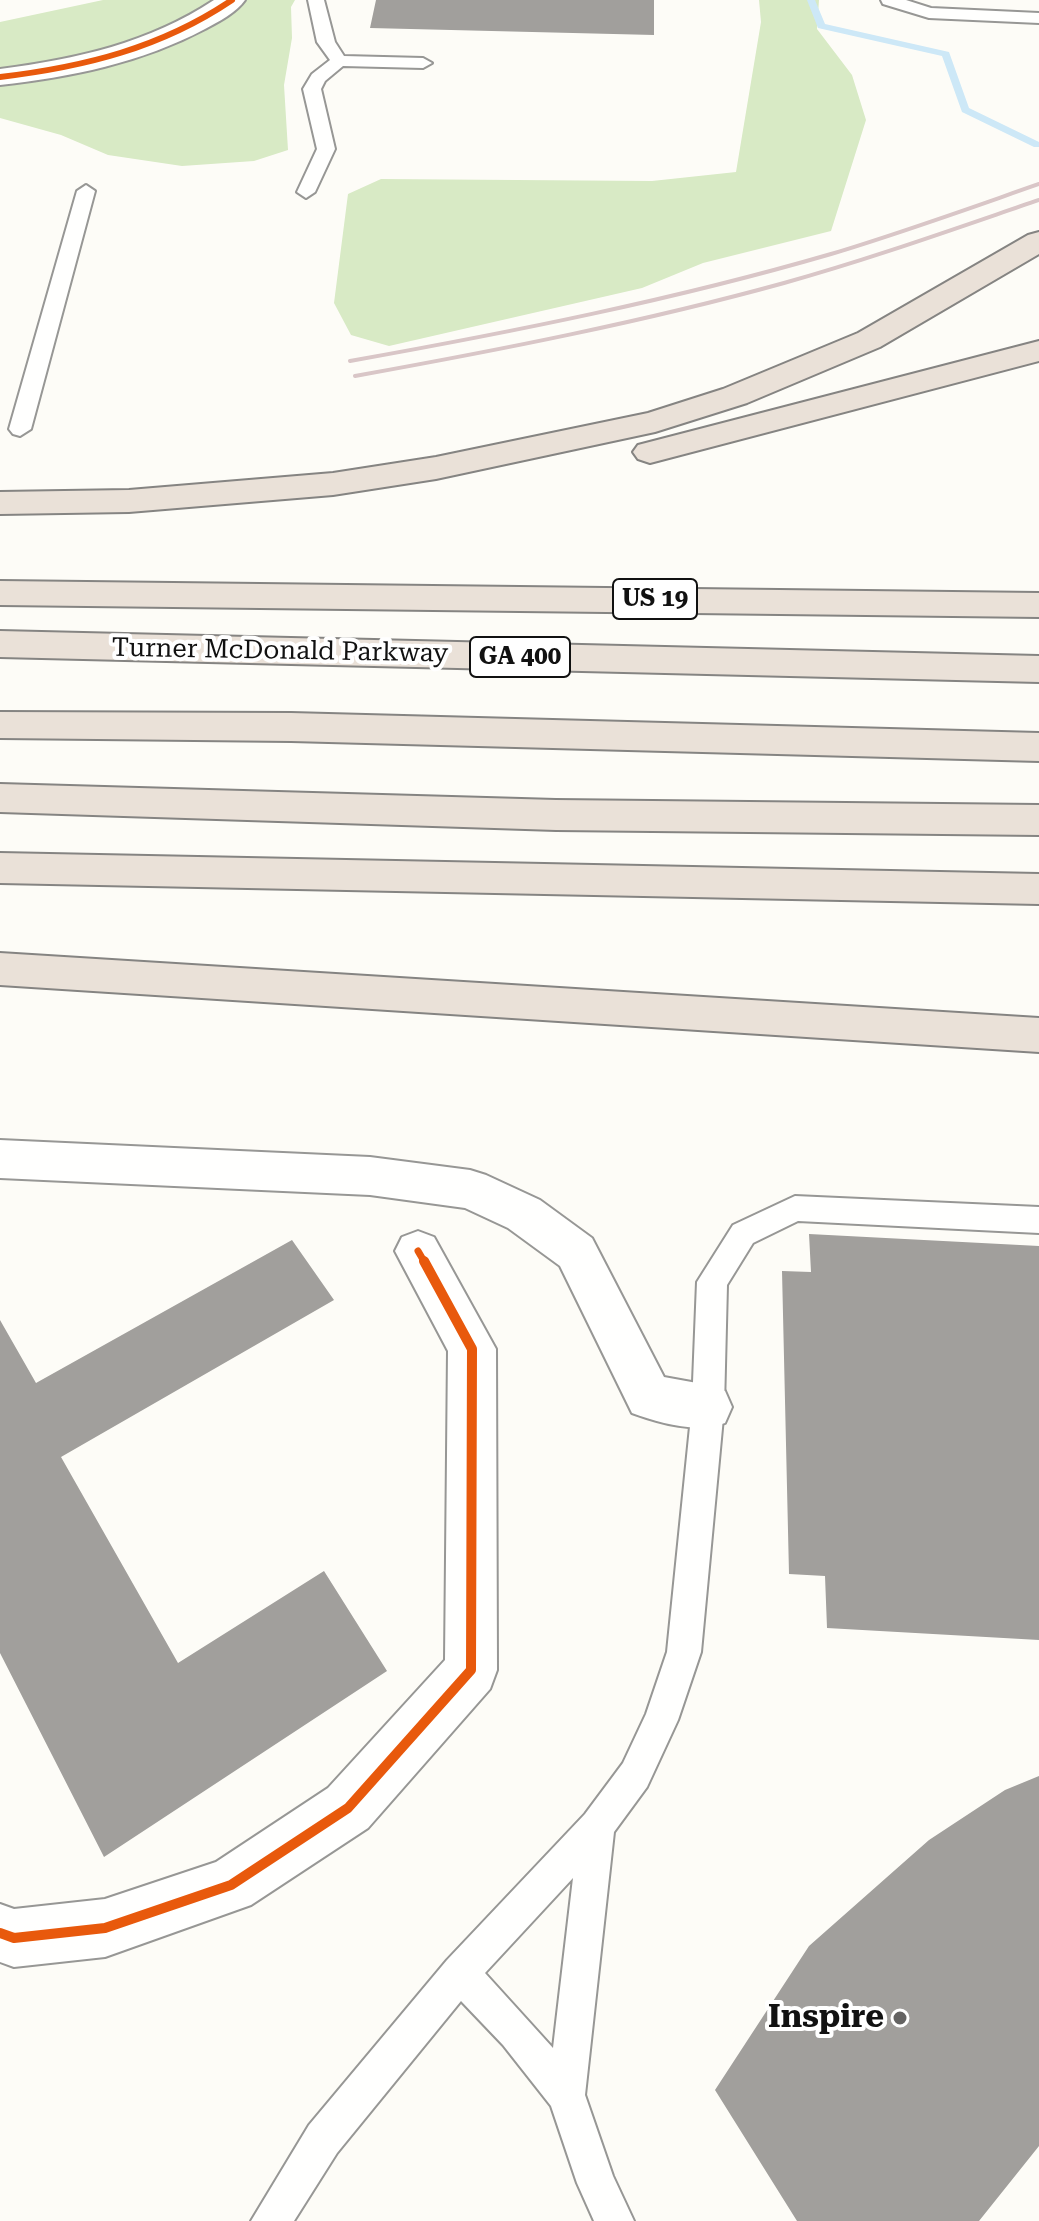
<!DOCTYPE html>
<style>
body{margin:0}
canvas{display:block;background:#fdfcf7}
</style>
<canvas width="1039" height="2221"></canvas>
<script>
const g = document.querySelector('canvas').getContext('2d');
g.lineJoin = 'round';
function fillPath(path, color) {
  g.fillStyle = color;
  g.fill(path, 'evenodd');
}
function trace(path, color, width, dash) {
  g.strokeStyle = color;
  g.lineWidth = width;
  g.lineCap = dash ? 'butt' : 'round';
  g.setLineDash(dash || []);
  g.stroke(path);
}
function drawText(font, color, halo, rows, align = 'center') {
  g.font = font + ' "Roboto Serif",serif';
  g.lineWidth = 8;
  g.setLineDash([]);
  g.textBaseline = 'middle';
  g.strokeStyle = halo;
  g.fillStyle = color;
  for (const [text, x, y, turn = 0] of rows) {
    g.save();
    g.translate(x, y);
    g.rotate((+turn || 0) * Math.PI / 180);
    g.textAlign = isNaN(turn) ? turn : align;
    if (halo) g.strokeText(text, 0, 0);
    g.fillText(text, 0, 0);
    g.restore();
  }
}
fillPath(new Path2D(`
 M103,0H295L291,7L292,38L284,85L288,150L254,161L182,166L108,155L61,135L0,118V22Z
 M759,0H819L817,29L852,75L866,120L831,231L703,263L642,288L389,346L351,335L334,303L348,194L381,179L652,181L736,172L761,22Z`), '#d8eac5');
fillPath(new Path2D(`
 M807,0H815L825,24L949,52L969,108L1039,142V147H1034L962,112L942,56L818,28Z`), '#cde8f7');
fillPath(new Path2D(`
 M376,0H654V35L370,28Z
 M809,1234L1039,1246V1640L827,1628L825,1576L789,1574L782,1271L811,1272Z
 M292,1240L334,1300L61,1457L178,1663L324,1571L387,1671L104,1857L0,1653V1320L36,1383Z
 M1039,1776V2146L979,2221H797L715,2090L809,1946L929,1840L1005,1790Z`), '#a19f9c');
const lane = new Path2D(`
 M308,0H324L335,42L344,56L423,58L432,63L423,68L343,66L325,81L321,89L335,149L315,192L306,198L297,192L317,149L303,89L312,74L330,60L317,42Z
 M881,0H906L931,8L1039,13V23L929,18L883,4Z
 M86,185L95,191L31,429L20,436L13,434L9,429L77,191Z
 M795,1196L1039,1207V1233L798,1221L753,1243L727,1285L724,1407L701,1652L678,1720L647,1787L614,1832L585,2095L613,2176L634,2221H594L577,2183L551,2106L503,2045L461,2001L337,2153L294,2221H251L309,2125L447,1960L585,1814L623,1763L646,1714L667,1652L692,1407L697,1282L733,1225ZM573,1878L553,2048L485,1973Z`);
const street = new Path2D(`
 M214,0H245C236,13 218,22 205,29C141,63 71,77 0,85V69C77,59 149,43 214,0Z
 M0,1140L370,1157L470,1170L486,1175L540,1200L592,1238L664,1377L708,1385L725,1391L732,1407L725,1423C697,1434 660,1423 632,1413L560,1266L508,1228L465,1208L370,1195L0,1178Z
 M418,1231L434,1237L496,1349L497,1670L490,1689L368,1828L251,1905L105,1957L14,1967L0,1962V1904L14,1909L105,1899L216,1862L328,1788L445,1660L448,1351L395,1251L402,1237Z`);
const highway = new Path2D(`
 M1039,232V254L880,347L747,403L655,432L436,479L333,495L129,512L0,514V492L129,490L333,473L436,457L648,413L723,389L858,333L1028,235Z
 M1039,341V361L650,463L638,459L633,452L638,445Z
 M0,581L1039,593V617L0,605Z
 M0,631L1039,656V682L0,657Z
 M0,712L291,713L1039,733V761L291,741L0,738Z
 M0,784L556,800L1039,805V835L556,830L0,812Z
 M0,853L1039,874V904L0,883Z
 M0,953L1039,1018V1052L0,985Z`);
trace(lane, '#979795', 4);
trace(street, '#979795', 4);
trace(highway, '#858482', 4);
fillPath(lane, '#fffffe');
fillPath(street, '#fffffe');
fillPath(highway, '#eae1d8');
trace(new Path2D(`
 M350,361C512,332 673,300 831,254C901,233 970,208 1039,184
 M355,376C499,350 643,322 784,283C870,259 954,229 1039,200`), '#d9c6c7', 4);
trace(new Path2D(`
 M0,77C84,67 161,48 232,0`), '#e8590c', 6);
trace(new Path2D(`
 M418,1251L425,1263`), '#e8590c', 7);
trace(new Path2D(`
 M0,1933L14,1938L105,1928L231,1885L348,1808L471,1670L472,1349L424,1261`), '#e8590c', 10);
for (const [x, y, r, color] of [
 [900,2018,8,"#646362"]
]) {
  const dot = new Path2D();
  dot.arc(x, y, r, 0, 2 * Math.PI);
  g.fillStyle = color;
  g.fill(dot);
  trace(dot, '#fff', 3);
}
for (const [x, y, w] of [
 [655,599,84],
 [520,657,100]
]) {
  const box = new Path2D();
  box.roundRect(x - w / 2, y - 20, w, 40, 6);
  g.fillStyle = '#fff';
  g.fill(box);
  trace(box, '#111', 2);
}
drawText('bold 24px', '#111', null, [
 ["US 19",655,599],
 ["GA 400",520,657]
]);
drawText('26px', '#111', '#fff', [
 ["Turner McDonald Parkway",280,651,1]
]);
drawText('bold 32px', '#111', '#fff', [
 ["Inspire",884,2018]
], 'right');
</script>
